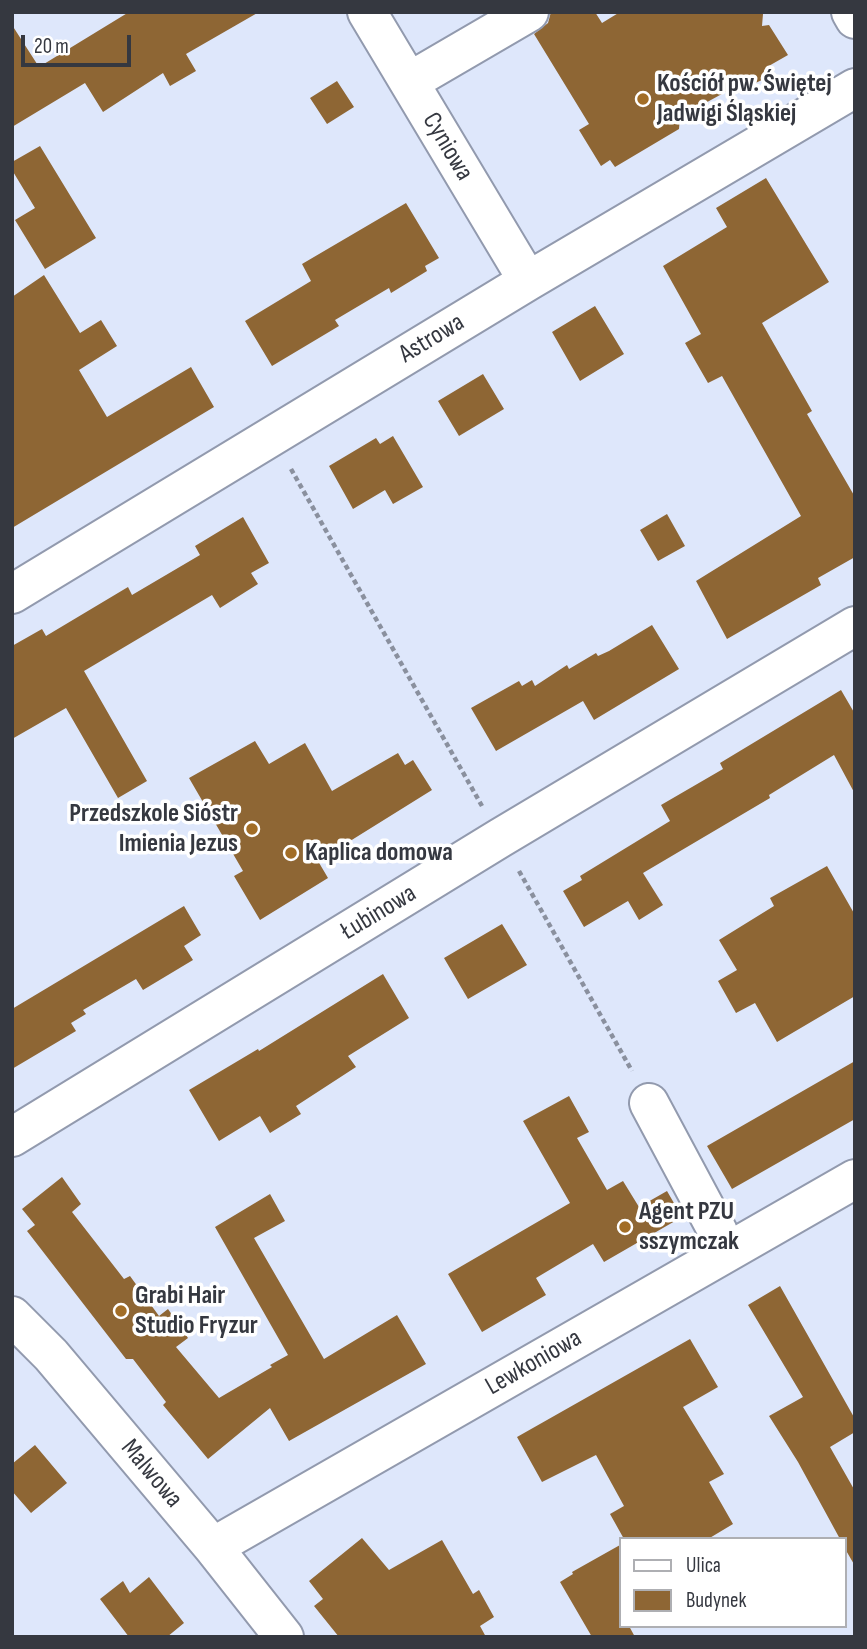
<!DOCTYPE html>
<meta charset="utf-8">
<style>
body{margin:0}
#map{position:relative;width:867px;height:1649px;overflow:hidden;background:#dee7fb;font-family:"Sofia Sans Condensed",sans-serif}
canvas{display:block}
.frame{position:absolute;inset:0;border:14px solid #353840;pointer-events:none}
.legend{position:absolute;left:619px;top:1537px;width:228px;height:91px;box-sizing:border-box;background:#fff;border:2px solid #aeafb3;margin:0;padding:9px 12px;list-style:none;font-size:21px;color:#353840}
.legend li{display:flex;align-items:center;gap:14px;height:35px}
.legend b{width:35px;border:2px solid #aeafb3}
.scale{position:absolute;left:21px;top:35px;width:110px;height:32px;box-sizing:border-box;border:4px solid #353840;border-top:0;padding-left:9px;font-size:21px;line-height:24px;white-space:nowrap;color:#353840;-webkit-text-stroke:5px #fff;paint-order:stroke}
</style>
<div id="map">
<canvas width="867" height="1649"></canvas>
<div class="frame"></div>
<ul class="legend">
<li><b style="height:9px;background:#fff"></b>Ulica</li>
<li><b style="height:19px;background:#8e6634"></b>Budynek</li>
</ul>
<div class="scale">20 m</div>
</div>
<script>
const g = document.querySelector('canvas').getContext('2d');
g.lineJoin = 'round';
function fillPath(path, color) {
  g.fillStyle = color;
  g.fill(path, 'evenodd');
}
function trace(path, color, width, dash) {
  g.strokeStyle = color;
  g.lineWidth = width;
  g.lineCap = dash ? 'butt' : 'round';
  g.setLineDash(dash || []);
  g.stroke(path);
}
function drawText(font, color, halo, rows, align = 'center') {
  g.font = font + ' "Sofia Sans Condensed",sans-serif';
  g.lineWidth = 7;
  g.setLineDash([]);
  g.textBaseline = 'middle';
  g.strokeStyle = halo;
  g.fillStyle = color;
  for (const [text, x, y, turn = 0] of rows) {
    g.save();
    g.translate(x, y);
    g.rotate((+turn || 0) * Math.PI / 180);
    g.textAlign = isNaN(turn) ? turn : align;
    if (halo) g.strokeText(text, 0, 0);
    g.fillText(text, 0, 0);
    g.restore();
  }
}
fillPath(new Path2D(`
 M129,12H259L186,54L196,71L170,86L163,73L103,112L85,83L12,127V25L39,67Z
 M551,12H595L602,23L620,12L763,14L762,26L769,25L788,55L767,67L766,78L743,89L740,84L680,117L679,129L615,167L610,160L601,166L579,130L589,124L534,34L548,23Z
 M337,81L354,107L327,124L310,98Z
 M40,146L96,238L45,269L15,220L35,208L12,170V162Z
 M766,178L829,282L762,323L812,411L807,414L855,497V557L818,578L821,585L727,639L696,581L801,516L722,376L708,383L685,343L701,334L663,266L727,227L716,208Z
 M406,203L439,258L425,266L427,271L391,293L389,288L335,320L339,326L272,366L245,321L311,281L302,264Z
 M44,275L80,333L101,320L117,346L79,370L107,417L191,367L214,407L12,528V297Z
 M595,306L624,354L580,381L552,332Z
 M483,374L504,409L459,436L438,401Z
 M393,436L423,487L393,504L385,490L353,509L329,466L376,438L380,444Z
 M667,514L685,546L658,561L640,530Z
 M243,517L269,563L251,573L258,584L220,608L212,595L84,671L147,781L118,798L66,708L12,739V646L42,629L46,636L128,587L132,595L200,555L195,546Z
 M652,625L679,669L594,720L583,701L496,751L471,708L519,681L522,686L532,680L535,686L567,665L569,669L596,653L598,656L609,651Z
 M841,690L855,714V794L834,755L769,795L770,798L643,873L663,905L639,920L628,901L584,927L563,891L582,880L580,876L670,821L661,805L723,769L720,763Z
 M255,741L269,764L305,743L332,791L398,753L405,765L413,760L432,790L318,861L328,878L260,920L234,876L243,871L189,778Z
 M827,866L855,915V996L777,1042L755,1003L736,1013L718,981L737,970L719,940L774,906L770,898Z
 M184,906L201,935L184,946L193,960L143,990L136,979L83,1010L86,1014L71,1023L76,1031L12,1069V1009Z
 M502,924L527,965L468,999L444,958Z
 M383,974L409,1018L348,1056L356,1067L296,1106L301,1114L270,1133L260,1116L219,1141L189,1090L258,1049L259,1051Z
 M855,1061V1119L732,1189L707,1146Z
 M569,1096L589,1132L577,1138L607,1190L623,1181L639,1207L667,1191L682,1217L604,1262L593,1244L536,1278L546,1295L482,1332L448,1274L570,1203L523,1121Z
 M62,1177L81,1204L72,1212L124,1279L130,1276L159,1316L168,1309L188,1338L176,1347L219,1398L272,1367L270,1365L288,1355L215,1227L270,1194L285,1221L254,1238L324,1359L397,1315L426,1364L289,1441L270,1408L208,1459L163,1405L166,1402L133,1359H126L27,1231L35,1225L22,1209Z
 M780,1286L855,1419V1432L830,1447L855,1491V1566L844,1547V1539H840L798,1462L769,1416L803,1397L748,1305Z
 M690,1339L718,1387L683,1407L724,1474L709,1482L733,1524L708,1539H624L610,1514L624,1506L596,1455L542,1482L517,1437Z
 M35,1445L67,1483L31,1513L12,1491V1464Z
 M362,1538L389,1570L442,1540L473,1594L479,1590L494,1617L480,1626L486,1637H339L314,1606L323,1599L309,1581Z
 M620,1545V1626H629L635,1637H592L560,1582L573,1574L572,1572Z
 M149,1577L184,1623L167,1637H129L100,1599L123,1581L130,1593Z`), '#8e6634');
const minor = new Path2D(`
 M367,12L528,281
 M851,12L855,19
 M409,82L529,12
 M12,594L528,281L855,88
 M649,1103L718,1232
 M12,1137L500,838L855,626
 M12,1316L51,1355L213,1547L284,1637
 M213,1547L855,1179`);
trace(minor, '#929aae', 42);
trace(new Path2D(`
 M291,469L482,806
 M519,871L632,1071`), '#8a909e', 4.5, [5, 3.5]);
trace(minor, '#fff', 38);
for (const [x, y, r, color] of [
 [643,99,7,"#a26d26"],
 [252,829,7,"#a26d26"],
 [291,853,7,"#a26d26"],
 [625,1227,7,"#a26d26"],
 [121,1311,7,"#a26d26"]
]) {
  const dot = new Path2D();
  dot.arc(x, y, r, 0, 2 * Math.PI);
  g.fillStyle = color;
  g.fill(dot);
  trace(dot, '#fff', 2.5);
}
drawText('bold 26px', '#353840', '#fff', [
 ["Kościół pw. Świętej",657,84],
 ["Jadwigi Śląskiej",657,114],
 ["Przedszkole Sióstr",238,814,"right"],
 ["Imienia Jezus",238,844,"right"],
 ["Kaplica domowa",305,853],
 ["Agent PZU",639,1212],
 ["sszymczak",639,1242],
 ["Grabi Hair",135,1296],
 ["Studio Fryzur",135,1326]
], 'left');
drawText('26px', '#353840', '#fff', [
 ["Cyniowa",447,147,59],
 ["Astrowa",432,339,-31],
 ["Łubinowa",379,913,-31],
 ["Lewkoniowa",534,1363,-30],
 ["Malwowa",151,1474,50]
]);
</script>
